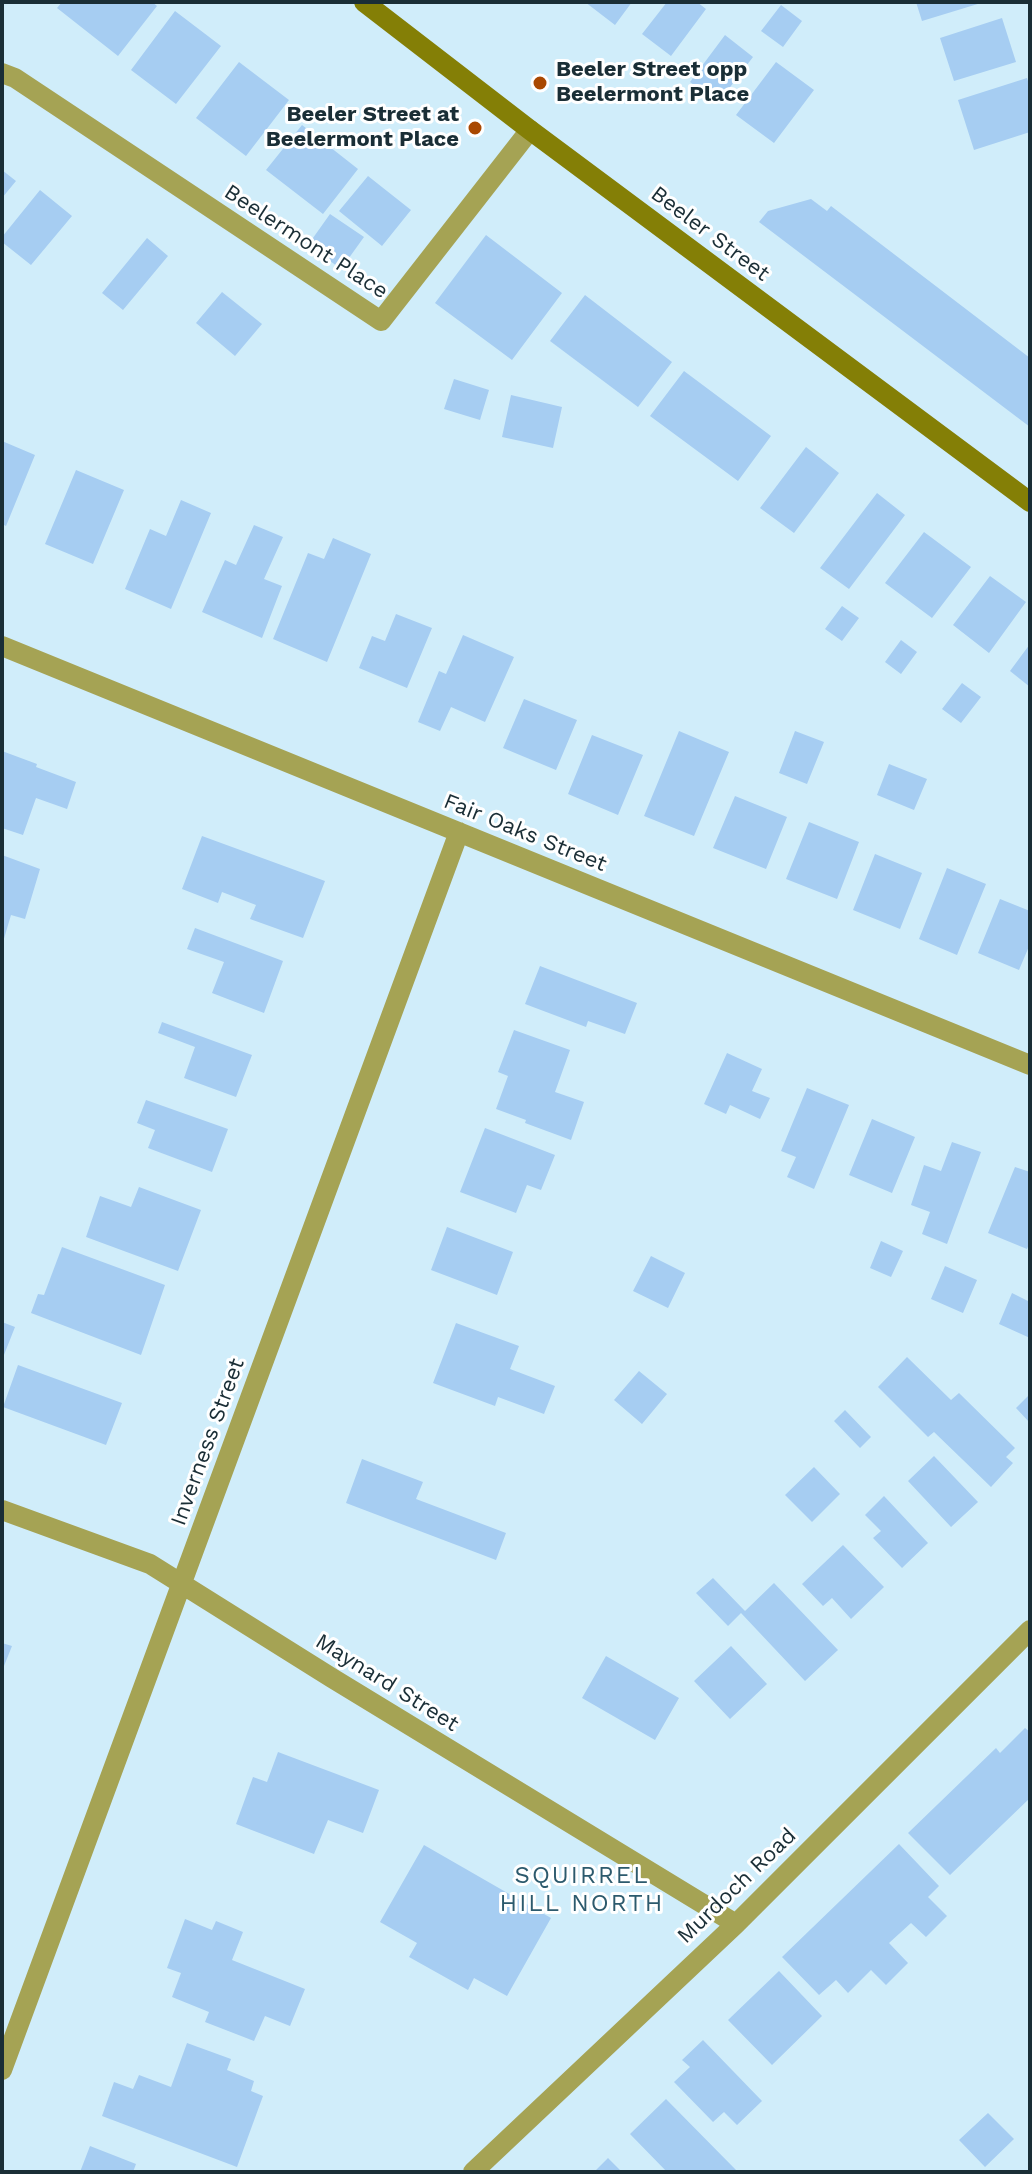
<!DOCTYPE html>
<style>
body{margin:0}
#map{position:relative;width:1032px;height:2174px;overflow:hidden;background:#d0edfa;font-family:"Work Sans",sans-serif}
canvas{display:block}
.frame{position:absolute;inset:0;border:4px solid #1a2e36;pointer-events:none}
</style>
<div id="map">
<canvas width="1032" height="2174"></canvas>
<div class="frame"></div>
</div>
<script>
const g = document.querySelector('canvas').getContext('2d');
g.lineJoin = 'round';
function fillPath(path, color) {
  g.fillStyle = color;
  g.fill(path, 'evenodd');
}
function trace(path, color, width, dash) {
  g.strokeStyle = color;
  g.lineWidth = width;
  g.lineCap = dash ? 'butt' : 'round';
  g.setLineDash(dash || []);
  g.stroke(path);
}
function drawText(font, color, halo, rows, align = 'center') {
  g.font = font + ' "Work Sans",sans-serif';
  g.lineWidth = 6;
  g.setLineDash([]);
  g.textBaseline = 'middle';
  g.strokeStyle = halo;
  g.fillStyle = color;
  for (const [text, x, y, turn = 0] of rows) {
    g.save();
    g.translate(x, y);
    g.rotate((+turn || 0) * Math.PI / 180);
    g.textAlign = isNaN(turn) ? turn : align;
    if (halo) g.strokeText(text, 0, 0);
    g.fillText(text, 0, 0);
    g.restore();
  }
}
fillPath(new Path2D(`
 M62,2H152L157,6L118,56L57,8Z
 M585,2H632L615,25Z
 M667,2H697L706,9L671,56L642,34Z
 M916,2H981V3L922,21Z
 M781,5L802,21L783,47L761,31Z
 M175,11L221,46L176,104L131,70Z
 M1002,18L1016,62L954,81L940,38Z
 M725,35L753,57L718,103L690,82Z
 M239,62L289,100L246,156L196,118Z
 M776,62L814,90L774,143L736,115Z
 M1027,78L1030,87V132L974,150L958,100Z
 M302,125L358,169L323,214L266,170Z
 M2,170L16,181L2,198Z
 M368,176L411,210L382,246L339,211Z
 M40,190L72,216L31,265L2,242V237Z
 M811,199L827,211L831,206L1030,358V427L759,222L768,211Z
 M330,214L364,237L341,269L308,245Z
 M486,235L562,293L512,360L435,303Z
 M147,238L168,256L123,310L102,293Z
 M222,292L262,324L235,356L196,323Z
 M585,295L672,362L638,407L550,341Z
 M684,371L771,436L738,481L650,416Z
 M454,379L489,390L480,420L444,409Z
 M511,395L562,407L553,448L502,437Z
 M2,441L35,455L6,526L2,524Z
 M806,447L839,473L794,533L760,508Z
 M76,470L124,490L93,564L45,544Z
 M877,493L905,515L849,589L820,568Z
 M181,500L211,513L171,609L125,589L150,529L166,536Z
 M254,525L283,537L264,579L282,586L262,638L202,612L225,560L236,565Z
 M924,532L971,567L932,618L885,583Z
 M333,538L371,554L327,662L273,639L308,553L324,559Z
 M990,576L1026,602L989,653L953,625Z
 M842,606L859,618L842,641L825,629Z
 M396,614L432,628L407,688L359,668L372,636L385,641Z
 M463,635L514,657L485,722L451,707L440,731L418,722L439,671L446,674Z
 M901,640L917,652L901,674L885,662Z
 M1030,644V687L1010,671Z
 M962,683L981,697L961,723L942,709Z
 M524,699L577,720L556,770L503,748Z
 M679,731L729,752L694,836L644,816Z
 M795,731L824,742L807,784L779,773Z
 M592,735L643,755L618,815L568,794Z
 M2,751L37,764L36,767L76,782L67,809L36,798L23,835L2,828Z
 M889,764L927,779L914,810L877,795Z
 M735,796L787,817L766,869L713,848Z
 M809,822L859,842L837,899L786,879Z
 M202,836L325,881L303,938L250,919L256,905L222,892L218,903L182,889Z
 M875,854L922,873L900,929L853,910Z
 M2,855L40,869L25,919L11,915L3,942Z
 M947,868L986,884L957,955L919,939Z
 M1000,899L1030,911V944L1019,970L978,953Z
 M195,928L283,961L264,1013L212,993L224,962L187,949Z
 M540,966L637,1003L625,1034L588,1021L586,1027L525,1004Z
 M162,1022L252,1055L236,1097L184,1078L195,1047L158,1033Z
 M514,1030L570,1050L555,1092L584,1102L571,1140L525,1123L526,1120L496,1109L508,1076L498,1072Z
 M727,1053L762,1069L752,1091L770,1098L760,1119L730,1105L726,1114L704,1104Z
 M807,1088L849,1105L814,1189L787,1177L796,1157L781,1151Z
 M146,1100L228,1129L212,1172L148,1148L155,1130L137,1123Z
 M872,1119L915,1137L892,1193L849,1175Z
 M485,1128L555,1155L541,1190L527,1185L516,1213L460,1192Z
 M952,1142L981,1152L947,1244L922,1234L930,1212L911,1205L924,1165L941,1171Z
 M1015,1167L1030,1172V1242L1027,1249L988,1233Z
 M139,1187L201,1210L178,1271L86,1237L100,1196L131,1207Z
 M447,1227L513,1252L497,1295L431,1270Z
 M881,1241L903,1251L891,1277L870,1268Z
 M62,1247L165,1285L141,1355L31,1313L38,1294L44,1295Z
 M651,1256L685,1273L668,1308L633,1291Z
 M945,1266L977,1280L963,1313L931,1299Z
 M1012,1293L1030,1302V1338L999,1324Z
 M2,1322L15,1327L2,1360Z
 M456,1323L519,1346L510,1369L555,1386L544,1414L498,1397L495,1406L433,1383Z
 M907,1357L951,1400L959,1393L1015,1448L1006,1457L1013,1463L991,1487L934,1432L928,1437L878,1387Z
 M18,1365L122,1403L106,1445L3,1407Z
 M639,1371L667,1394L642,1424L614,1400Z
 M1030,1394V1423L1016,1408Z
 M845,1410L871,1437L860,1448L834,1421Z
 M934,1456L978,1502L951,1527L908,1481Z
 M362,1459L423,1482L416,1499L506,1533L496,1560L346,1503Z
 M814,1467L840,1494L812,1522L785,1495Z
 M884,1496L928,1543L902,1568L873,1538L881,1531L865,1515Z
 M843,1545L884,1587L851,1619L832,1598L823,1606L802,1584Z
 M713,1578L745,1611L774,1583L838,1650L805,1681L741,1613L728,1626L696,1593Z
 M2,1643L12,1646L2,1671Z
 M731,1646L767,1684L730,1719L694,1681Z
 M606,1656L679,1698L655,1740L582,1698Z
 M1025,1728L1030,1732V1798L950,1875L908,1833L996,1748L1000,1753Z
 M278,1752L379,1790L363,1833L328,1820L314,1854L236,1824L253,1777L267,1782Z
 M899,1844L939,1886L928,1897L947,1916L926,1937L911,1923L889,1943L908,1963L886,1985L871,1970L848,1993L836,1980L819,1995L782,1957Z
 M424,1845L551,1918L507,1996L474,1978L468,1990L409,1957L417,1943L380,1922Z
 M185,1919L212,1930L216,1921L243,1932L232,1960L305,1989L290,2026L265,2016L254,2041L205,2022L209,2012L172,1997L181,1973L167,1968Z
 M779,1971L822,2016L772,2065L728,2020Z
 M703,2040L762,2101L737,2125L724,2112L713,2122L674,2082L690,2067L682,2060Z
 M187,2043L231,2059L227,2070L254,2081L251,2091L263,2096L237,2167L102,2116L114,2082L133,2089L139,2075L171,2087Z
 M666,2099L736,2170L734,2172H667L630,2134Z
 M988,2113L1014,2139L985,2167L959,2140Z
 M90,2146L136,2164L133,2172H80Z
 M608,2158L622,2172H594Z`), '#a6cdf2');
trace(new Path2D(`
 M2,73L15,78L381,321L530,130
 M2,646L1030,1065
 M2,1510L150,1564L332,1678L736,1924
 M2,2070L459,832
 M473,2172L736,1924L1030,1630`), '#a5a354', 20);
trace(new Path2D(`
 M364,2L530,130L1030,502`), '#847f06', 20);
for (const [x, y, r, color] of [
 [540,83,8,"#a94801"],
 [475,128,8,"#a94801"]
]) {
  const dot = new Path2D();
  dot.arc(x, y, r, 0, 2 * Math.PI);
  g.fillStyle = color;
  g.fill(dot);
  trace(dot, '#fff', 3);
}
drawText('bold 22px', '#1a2e36', '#fff', [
 ["Beeler Street opp",556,70],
 ["Beelermont Place",556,95],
 ["Beeler Street at",459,115,"right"],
 ["Beelermont Place",459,140,"right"]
], 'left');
drawText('22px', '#1a2e36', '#fff', [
 ["Beeler Street",710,234,37],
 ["Beelermont Place",306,242,33],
 ["Fair Oaks Street",525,833,22],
 ["Inverness Street",208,1442,-70],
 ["Maynard Street",387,1683,32],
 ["Murdoch Road",737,1886,-44]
]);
g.letterSpacing = '2px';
drawText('24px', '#2c5a6d', '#fff', [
 ["SQUIRREL",582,1876],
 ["HILL NORTH",582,1904]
]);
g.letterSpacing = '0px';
</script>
